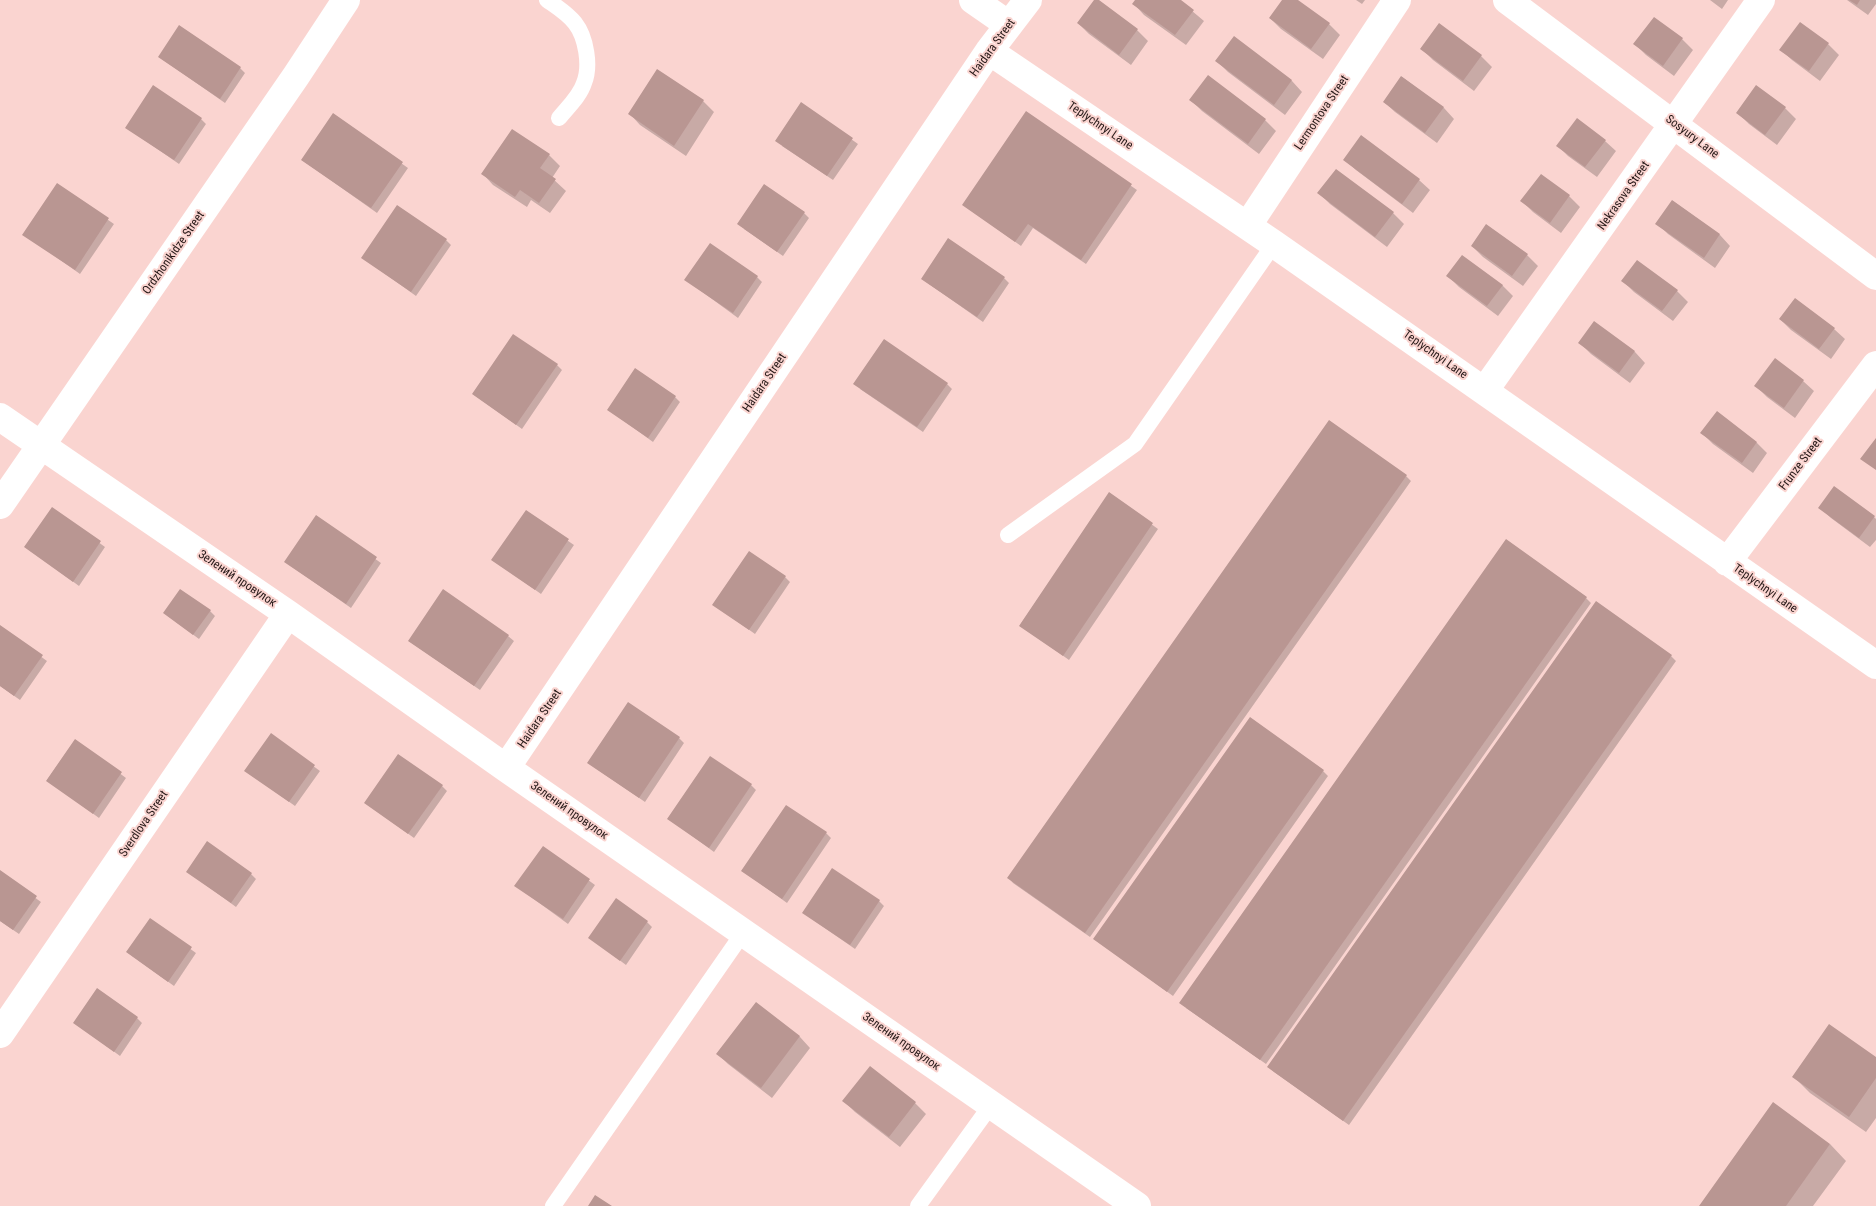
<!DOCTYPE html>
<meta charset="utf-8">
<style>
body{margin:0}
canvas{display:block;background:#fad4d0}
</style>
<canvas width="1876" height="1206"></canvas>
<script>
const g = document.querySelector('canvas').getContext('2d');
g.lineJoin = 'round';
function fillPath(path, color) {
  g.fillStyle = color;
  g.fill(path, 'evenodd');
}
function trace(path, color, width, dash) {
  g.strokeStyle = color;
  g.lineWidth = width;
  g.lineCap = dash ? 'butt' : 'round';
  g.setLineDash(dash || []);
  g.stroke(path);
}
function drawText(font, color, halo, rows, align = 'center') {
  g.font = font + ' "Roboto Condensed",sans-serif';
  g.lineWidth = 4;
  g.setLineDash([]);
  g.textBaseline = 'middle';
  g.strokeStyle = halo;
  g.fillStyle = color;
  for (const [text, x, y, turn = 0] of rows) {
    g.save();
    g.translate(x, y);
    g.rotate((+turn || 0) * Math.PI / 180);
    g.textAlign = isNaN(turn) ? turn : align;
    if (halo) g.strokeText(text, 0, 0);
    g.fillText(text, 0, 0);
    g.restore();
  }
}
fillPath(new Path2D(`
 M1095,0L1137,30L1148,41L1131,65L1089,34L1078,23Z
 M1136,0H1179L1204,21L1186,45L1144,15L1134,4Z
 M1283,0H1296L1329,24L1340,35L1323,59L1281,29L1270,18Z
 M1356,0H1365L1362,4Z
 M1710,0H1728L1722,9Z
 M1847,0H1876V4L1868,15Z
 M1800,24L1828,44L1839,55L1820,81L1792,60L1781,50Z
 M1234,38L1292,81L1302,92L1285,115L1228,72L1217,61Z
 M1682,39L1693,50L1674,76L1646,55L1635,44Z
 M1422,49L1481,56L1492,67L1474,91L1433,60Z
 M159,57L240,68L245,73L225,103Z
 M1208,77L1265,120L1276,131L1259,154L1202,111L1191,100Z
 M1402,77L1444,108L1454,119L1437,143L1395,112L1384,102Z
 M703,101L714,112L686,156L640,125L630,114Z
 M802,104L858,144L833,180L782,146Z
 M1785,108L1796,119L1777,145L1749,124L1738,113Z
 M1026,113L1137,190L1086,264L1033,228L1021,246L964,205Z
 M333,115L408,168L377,213L302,160Z
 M201,119L206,124L179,164L127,128Z
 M1605,141L1616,151L1597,177L1568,156L1558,146Z
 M549,155L560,166L552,178L566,191L550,213L531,200L527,207L493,185L483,174Z
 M1345,160L1419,180L1430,190L1413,213L1356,170Z
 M1336,170L1393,213L1404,224L1387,247L1330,204L1319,193Z
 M57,185L114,224L80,274L24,234Z
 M1569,196L1580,207L1561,233L1533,212L1522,201Z
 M1673,201L1720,235L1730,246L1715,268L1668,234L1657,223Z
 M804,213L809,218L783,256L744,229Z
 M446,240L451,245L416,296L363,258Z
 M1472,246L1527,255L1538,266L1523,286L1483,257Z
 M1448,276L1502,285L1513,296L1498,316L1459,287Z
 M757,277L762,282L738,318L686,280Z
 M1004,278L1009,283L983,322L922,279Z
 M1623,281L1677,291L1688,302L1673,321L1634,292Z
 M1780,319L1834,329L1845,339L1831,359L1791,330Z
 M1594,323L1635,352L1645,363L1630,383L1591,354L1580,343Z
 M557,365L562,370L522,429L473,394Z
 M1803,381L1814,391L1795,418L1767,397L1756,386Z
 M947,384L952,389L923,432L860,389Z
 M675,397L680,402L653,442L609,410Z
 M1717,413L1757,443L1767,453L1753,473L1713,444L1702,433Z
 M1406,476L1411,481L1090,937L1013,883L1008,877Z
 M1110,494L1158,529L1069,660L1020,625Z
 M1820,507L1874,517L1876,519V540L1870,547L1831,518Z
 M53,509L105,547L79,586L26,547Z
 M526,512L574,545L541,594L493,560Z
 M316,517L381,563L351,608L291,566Z
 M785,577L790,582L755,634L714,605Z
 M1586,598L1591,603L1266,1064L1186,1008Z
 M210,611L215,616L199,639L164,613Z
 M0,627L47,661L20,700L0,686Z
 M508,636L514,641L480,690L409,641Z
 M1671,656L1676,661L1349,1125L1274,1072L1269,1067Z
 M271,735L320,771L295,806L246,771Z
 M679,738L684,743L645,802L588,763Z
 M75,740L126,778L99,818L47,780Z
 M1323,771L1328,776L1173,996L1095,939Z
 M751,785L756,790L714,852L669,819Z
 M442,786L447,791L414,838L366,803Z
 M826,833L831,838L787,903L743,871Z
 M543,847L595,885L568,924L516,886Z
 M0,872L41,902L19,934L0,921Z
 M188,872L251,874L256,879L236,907Z
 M879,901L884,906L855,949L809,917Z
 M150,920L196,953L174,986L127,952Z
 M647,922L652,927L626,965L590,938Z
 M756,1004L800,1037L810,1048L772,1098L728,1064L718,1054Z
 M137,1018L142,1023L120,1056L75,1023Z
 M1876,1059V1118L1866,1132L1810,1093L1794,1077Z
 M844,1101L915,1103L926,1114L900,1147L855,1112Z
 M1830,1144L1846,1161L1813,1206H1701Z`), '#0003');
fillPath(new Path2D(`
 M1094,0H1099L1138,29L1119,55L1077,23Z
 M1135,0H1181L1194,10L1175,35L1132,4Z
 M1282,0H1298L1330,23L1311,49L1269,18Z
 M1849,0H1860L1857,5Z
 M1654,17L1683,38L1663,66L1633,44Z
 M1800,22L1829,43L1809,71L1779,50Z
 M1439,23L1482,55L1463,81L1420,49Z
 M179,25L241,67L220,99L158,57Z
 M1234,36L1292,80L1274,105L1215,61Z
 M657,69L704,100L674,146L628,114Z
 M1208,75L1266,119L1248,144L1189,100Z
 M1401,76L1444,107L1425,133L1383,102Z
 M153,85L202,118L174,160L125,128Z
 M1756,85L1786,107L1765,135L1736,113Z
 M801,102L853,138L827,176L775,141Z
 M1026,111L1132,184L1081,260L1028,224L1015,242L962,205Z
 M333,113L403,162L371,208L301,160Z
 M1577,118L1606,140L1585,167L1556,146Z
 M512,129L550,154L540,168L556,179L539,203L520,190L515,197L481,174Z
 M1361,135L1420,179L1402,204L1343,160Z
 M1336,169L1394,212L1375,237L1317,193Z
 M1541,174L1570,195L1550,223L1520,201Z
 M57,183L109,218L75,270L22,235Z
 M764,184L805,212L777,252L737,224Z
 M1672,200L1720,234L1704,258L1655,224Z
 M397,205L447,239L411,292L361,258Z
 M1486,224L1528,254L1512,276L1471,246Z
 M948,238L1005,277L977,317L921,279Z
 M710,243L758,276L733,313L684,280Z
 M1462,255L1503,285L1487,306L1446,276Z
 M1637,260L1678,290L1662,311L1621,281Z
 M1795,298L1835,328L1819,349L1779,319Z
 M1594,321L1635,351L1619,373L1578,343Z
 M513,334L558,364L516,425L472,394Z
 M884,339L948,383L917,427L853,384Z
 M1775,358L1804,380L1784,408L1754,386Z
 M635,368L676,396L648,438L607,410Z
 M1717,411L1757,442L1742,463L1700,433Z
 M1329,420L1407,475L1085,933L1007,878Z
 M1876,438V470L1860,459Z
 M1834,486L1875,516L1859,538L1818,508Z
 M1109,492L1153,523L1063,656L1019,626Z
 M52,507L101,541L73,582L24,547Z
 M526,510L569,539L535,590L491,560Z
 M316,515L377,557L346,604L284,562Z
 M1506,539L1587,597L1260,1060L1179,1003Z
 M749,551L786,576L749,630L712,605Z
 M180,589L211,610L193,635L163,613Z
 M443,589L509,635L474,686L408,641Z
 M1596,601L1672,655L1343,1121L1267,1067Z
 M0,625L43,655L14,696L0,686Z
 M628,702L680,737L639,798L587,763Z
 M1250,717L1324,770L1167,992L1093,939Z
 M271,733L315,765L289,802L244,771Z
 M75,739L122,772L93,814L46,781Z
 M398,754L443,785L408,834L364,803Z
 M710,756L752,784L709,848L667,819Z
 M786,805L827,832L782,899L741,871Z
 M207,841L252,873L231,903L186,872Z
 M543,846L590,879L563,919L514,886Z
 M832,868L880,900L850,945L802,913Z
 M0,870L37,896L13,930L0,921Z
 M616,898L648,921L620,961L588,938Z
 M150,918L192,947L168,982L126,952Z
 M97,988L138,1017L114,1052L73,1023Z
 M756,1002L800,1036L761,1088L716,1054Z
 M1829,1024L1876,1057V1078L1849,1117L1792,1077Z
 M870,1066L916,1102L889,1137L842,1101Z
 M1773,1102L1830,1144L1786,1206H1699Z
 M595,1195L612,1206H588Z`), '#b99692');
trace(new Path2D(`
 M547,0C557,7 567,13 575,23C586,37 591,66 584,83C580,96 568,107 559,118
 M1008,535L1135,444L1274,244
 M553,1206L743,933
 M918,1206L991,1105`), '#fff', 16);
trace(new Path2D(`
 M973,0L1009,25
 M1507,0L1876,276
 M989,51L1274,244L1876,665
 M1248,225L1397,0
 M1485,390L1761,0
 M0,417L288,614L506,768L1137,1206
 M0,505L296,76L346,0
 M1727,562L1876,365
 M506,768L989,51L1028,0
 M0,1034L288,614`), '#fff', 28);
drawText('12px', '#251817', '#fad4d0', [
 ["Haidara Street",993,48,-54],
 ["Lermontova Street",1322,113,-56],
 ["Teplychnyi Lane",1100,126,34],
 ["Sosyury Lane",1692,137,37],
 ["Nekrasova Street",1624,196,-55],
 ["Ordzhonikidze Street",174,253,-55],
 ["Teplychnyi Lane",1435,355,35],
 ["Haidara Street",765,383,-56],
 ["Frunze Street",1801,464,-53],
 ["Зелений провулок",237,579,34],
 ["Teplychnyi Lane",1765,589,35],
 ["Haidara Street",540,719,-56],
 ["Зелений провулок",569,811,35],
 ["Sverdlova Street",144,824,-56],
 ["Зелений провулок",901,1042,35]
]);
</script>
